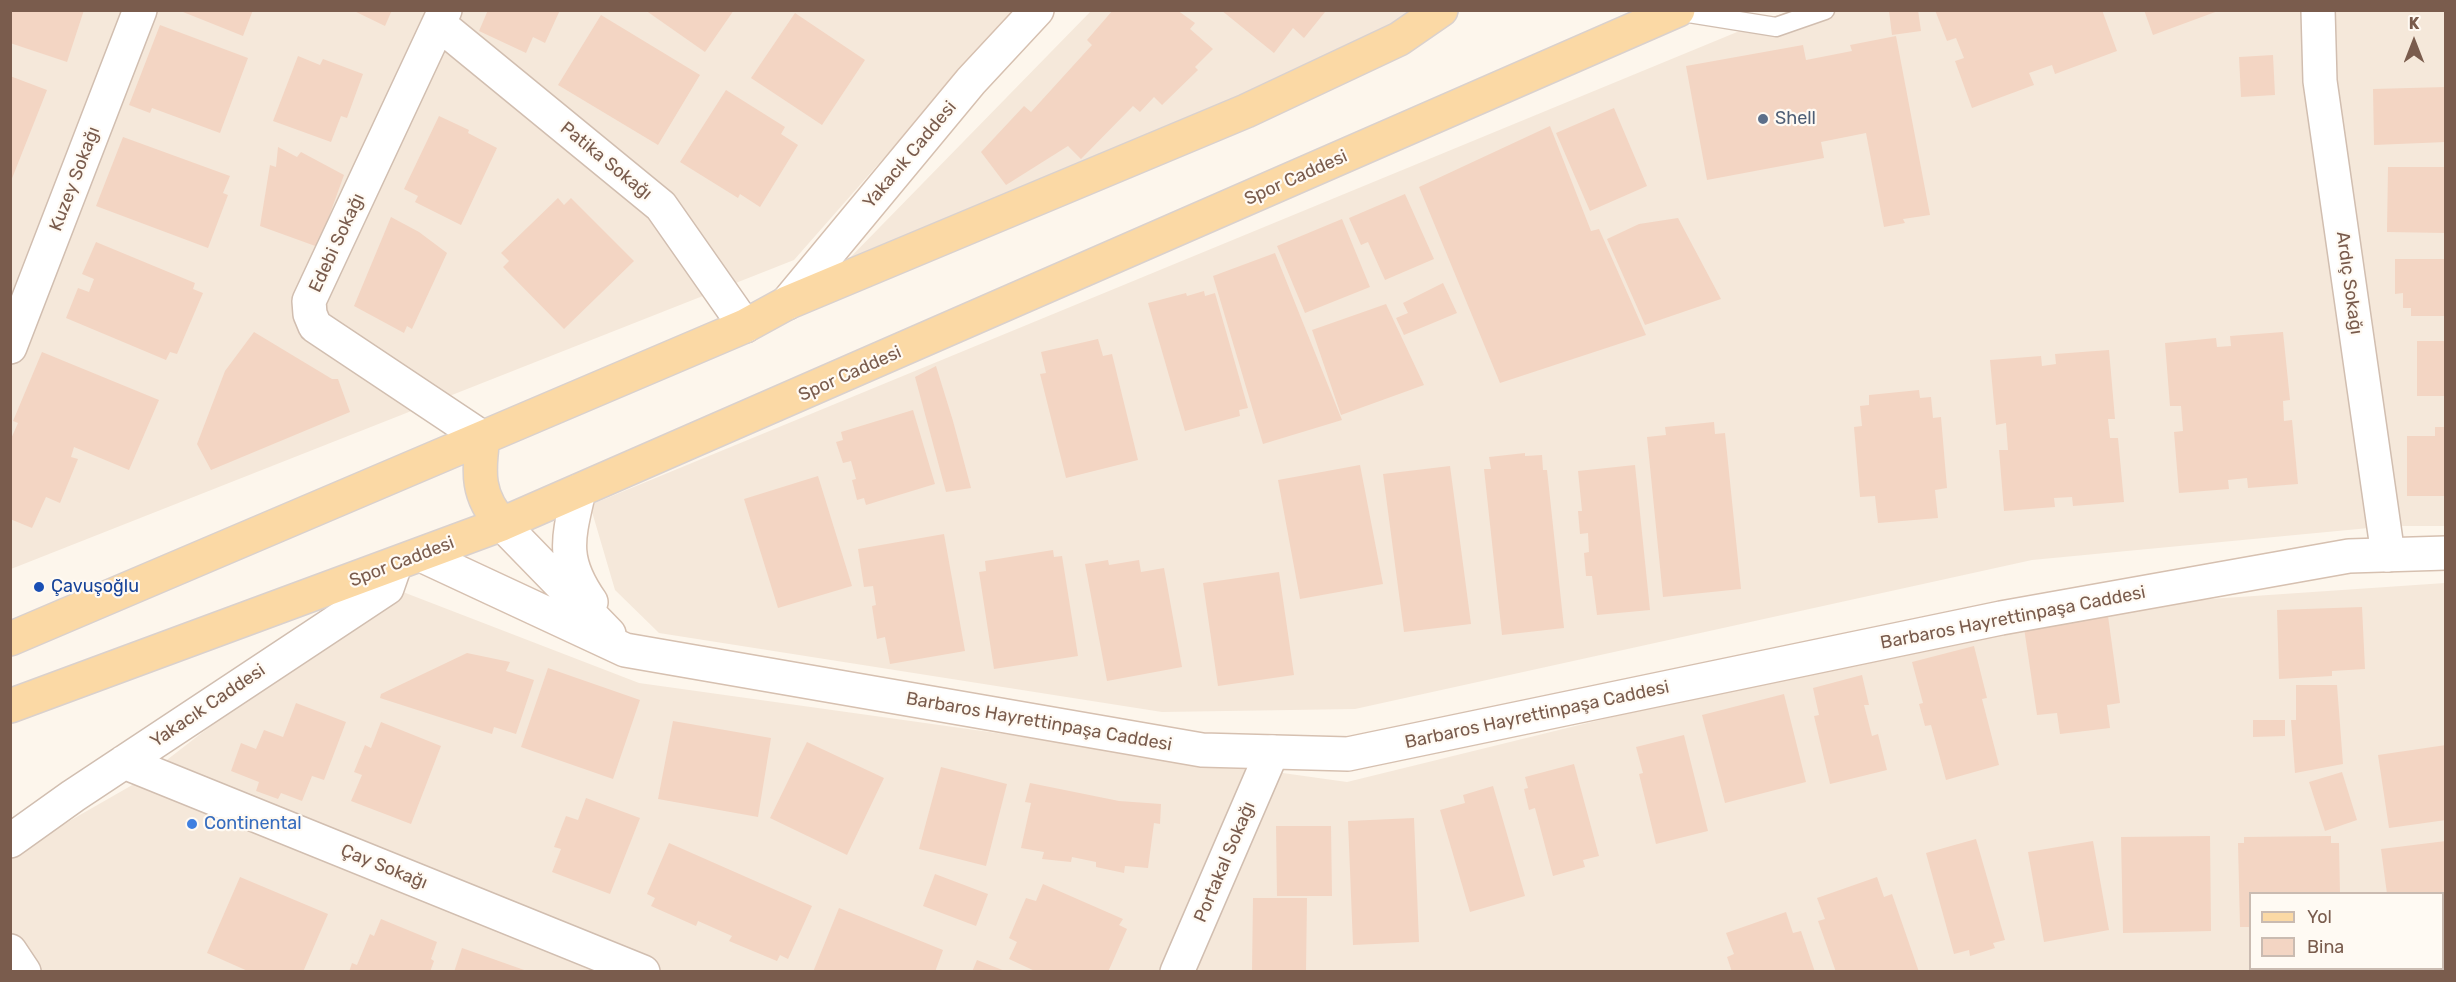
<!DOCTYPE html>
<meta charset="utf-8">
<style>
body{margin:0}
#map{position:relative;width:2456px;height:982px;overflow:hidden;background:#fdf6ec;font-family:Rubik,sans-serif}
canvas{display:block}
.frame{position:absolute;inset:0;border:12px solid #7a5c4d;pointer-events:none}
.legend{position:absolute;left:2249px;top:892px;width:195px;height:78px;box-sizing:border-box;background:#fffaf3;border:2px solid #cabbb1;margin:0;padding:8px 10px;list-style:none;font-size:18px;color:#7a5c4d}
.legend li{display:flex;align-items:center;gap:12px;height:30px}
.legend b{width:30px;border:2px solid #cabbb1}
.north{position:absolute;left:2384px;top:12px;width:60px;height:60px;-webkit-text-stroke:4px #fffaf3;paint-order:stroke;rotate:0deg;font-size:16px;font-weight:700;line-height:24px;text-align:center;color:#7a5c4d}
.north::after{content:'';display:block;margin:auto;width:21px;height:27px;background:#7a5c4d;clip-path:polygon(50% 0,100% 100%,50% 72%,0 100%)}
</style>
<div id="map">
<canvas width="2456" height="982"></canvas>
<div class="frame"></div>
<ul class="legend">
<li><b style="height:8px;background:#fbd9a5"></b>Yol</li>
<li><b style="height:16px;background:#f3d5c3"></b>Bina</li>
</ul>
<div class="north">K</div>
</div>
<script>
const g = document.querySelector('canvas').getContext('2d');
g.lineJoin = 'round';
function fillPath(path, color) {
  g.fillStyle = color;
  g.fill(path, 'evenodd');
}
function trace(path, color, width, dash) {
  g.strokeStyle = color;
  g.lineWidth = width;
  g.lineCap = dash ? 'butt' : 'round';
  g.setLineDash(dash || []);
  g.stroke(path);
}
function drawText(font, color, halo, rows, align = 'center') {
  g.font = font + ' Rubik,sans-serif';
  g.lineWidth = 4.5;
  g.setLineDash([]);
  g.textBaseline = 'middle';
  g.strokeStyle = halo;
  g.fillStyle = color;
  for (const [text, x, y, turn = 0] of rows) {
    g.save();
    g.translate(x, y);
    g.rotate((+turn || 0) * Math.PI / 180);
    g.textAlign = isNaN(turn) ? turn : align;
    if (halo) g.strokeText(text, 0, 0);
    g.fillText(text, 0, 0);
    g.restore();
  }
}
fillPath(new Path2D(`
 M11,11H1013L794,260L11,569Z
 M1091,11H1415L1381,34L837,271Z
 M1788,11H2445V526H2390L2032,560L1355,709L1162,712L659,633L615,590L590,505Z
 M2445,583V971L11,972L10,855L141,780L390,587L639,683L1347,782L2048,610ZM2250,894H2442V968H2250Z`), '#f5e8da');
fillPath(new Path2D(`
 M10,10H84L67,62L10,43Z
 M178,10H253L243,36Z
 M352,10H392L385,26Z
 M488,10H560L545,43L533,37L526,53L479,31Z
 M645,10H734L705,52Z
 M1113,10H1177L1195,23L1190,29L1213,49L1195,67L1198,70L1162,105L1154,97L1140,112L1133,106L1081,159L1068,146L1006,185L981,152L1024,106L1031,112L1092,45L1087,40Z
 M1221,10H1323L1325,12L1304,38L1293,28L1274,53Z
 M1918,10L1921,31L1892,35L1889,11Z
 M1935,10H2102L2117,51L2055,74L2052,65L2029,73L2034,85L1972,108L1955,61L1964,58L1956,38L1947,41Z
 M2144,10H2218V11L2153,35Z
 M795,13L865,60L822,125L751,78Z
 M601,15L700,75L658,145L558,85Z
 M160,25L248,58L220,133L152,108L150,113L129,105Z
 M1896,36L1930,215L1903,219L1905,223L1884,227L1866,133L1821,142L1824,158L1707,180L1686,66L1803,45L1806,60L1852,51L1850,45Z
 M2273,55L2275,95L2241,97L2239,57Z
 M298,56L320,65L323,59L363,74L347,118L341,116L331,142L273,121Z
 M10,76L47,90L11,181H10Z
 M2446,87V142L2374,145L2373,89Z
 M726,90L785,127L781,134L798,145L760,207L740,194L738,198L680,162Z
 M1614,108L1647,186L1590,211L1556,133Z
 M439,116L469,130L468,133L497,148L461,225L415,202L418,196L404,189Z
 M1550,126L1591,231L1599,229L1646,335L1500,383L1419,187Z
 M123,137L230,176L223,193L228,195L208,248L96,206Z
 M278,147L297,157L301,152L344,175L318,247L260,226L270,165L276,167Z
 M2388,167H2446V233L2387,232Z
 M1405,194L1434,259L1385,280L1368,242L1361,245L1349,218Z
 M558,198L564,205L571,198L634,261L564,329L503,267L509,261L501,253Z
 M391,217L419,232L447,253L412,329L407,326L404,333L354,306Z
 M1678,218L1721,299L1645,325L1607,239L1639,224Z
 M1342,219L1370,287L1305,313L1277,246Z
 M96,242L195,283L193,289L203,293L177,354L170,352L166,360L66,318L78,288L89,292L94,279L82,274Z
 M1275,253L1342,420L1263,444L1213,276Z
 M2395,259H2446V316H2411V308H2403V293L2395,294Z
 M1443,283L1457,313L1404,335L1396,318L1408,313L1403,303Z
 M1204,291L1205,296L1215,293L1248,408L1239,410L1240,416L1185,431L1148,303L1186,293L1187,296Z
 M1386,304L1424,385L1341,415L1312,330Z
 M254,332L332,379H338L350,412L211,470L197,444L225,371Z
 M2283,332L2290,400L2283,401L2284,421L2292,420L2298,484L2248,488L2247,478L2228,480L2229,489L2179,493L2174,432L2183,431L2181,406H2170L2165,343L2216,338L2217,347L2231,346L2230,336Z
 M1098,339L1103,356L1112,354L1138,460L1066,478L1040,374L1046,373L1041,352Z
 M2417,341H2446V396H2417Z
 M2109,350L2115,419H2108L2110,438H2118L2124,502L2073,506L2072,497L2054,498L2055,507L2004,511L1999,450H2008L2006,423L1996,425L1990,360L2041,356L2042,366L2056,364L2055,354Z
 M42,352L159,400L129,470L74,447L71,457L78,459L60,503L46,497L32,528L10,519V441L18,423L13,421Z
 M936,366L953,421L971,488L946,492L915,377Z
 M1919,390L1920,398L1931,397L1933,418L1941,417L1947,488L1935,490L1938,518L1878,523L1875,496L1860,497L1854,427L1862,426L1860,406L1869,405V395Z
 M913,410L935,484L866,505L864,498L857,500L852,480L856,479L851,461L843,463L836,442L843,440L841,432Z
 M1714,422L1715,434L1725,433L1741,589L1663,597L1647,437L1666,435L1665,427Z
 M2435,427H2446V496H2407V436H2435Z
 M1525,453V456L1542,455L1543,470H1547L1564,628L1502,635L1484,469H1491L1489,457Z
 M1360,465L1383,584L1300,599L1278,480Z
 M1635,465L1650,610L1597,615L1592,576H1586L1584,553L1589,552L1588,533L1580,534L1578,511H1582L1578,471Z
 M1450,466L1471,624L1404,632L1383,474Z
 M818,476L852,586L778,608L744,499Z
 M944,534L965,651L890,664L885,637L877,639L872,606L876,605L873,586L864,587L858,549Z
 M1053,550L1054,557L1062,556L1078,656L994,669L979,572L986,571L985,561Z
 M1108,560L1109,565L1139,560L1141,572L1164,568L1182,667L1107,681L1085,564Z
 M1279,572L1294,675L1218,686L1203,583Z
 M2362,607L2365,669L2332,671V676L2279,679L2277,610Z
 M2108,616L2120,703L2107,705L2110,728L2060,734L2057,713L2037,715L2024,628Z
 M1974,646L1987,698L1982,699L1999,765L1946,780L1931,725L1925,726L1919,704L1923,703L1912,662Z
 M467,653L510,662L506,671L534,680L516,734L494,727L492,734L380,698L381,694Z
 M548,668L640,700L613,779L521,747Z
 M1862,675L1869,705H1864L1872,736L1878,734L1887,770L1830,784L1814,716L1819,715L1813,688Z
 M2296,685H2337L2343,764L2295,773L2291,720H2296Z
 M1784,694L1806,782L1725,803L1702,715Z
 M296,703L346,722L324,780L312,776L302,801L281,793L278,799L256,791L259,782L231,771L241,743L256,749L264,730L283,737Z
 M2253,720H2285V736L2253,737Z
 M673,721L771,738L758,817L658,799Z
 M381,722L441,746L411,824L351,801L362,775L354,772L365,745L371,748Z
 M1684,735L1708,831L1656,844L1639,774L1643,773L1636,747Z
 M807,742L884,778L847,855L770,818Z
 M2446,745V820L2389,828L2378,755Z
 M1574,764L1599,856L1583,860L1585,867L1553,876L1535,808L1529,810L1524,789L1528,788L1525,777Z
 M941,767L1007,784L986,866L919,849Z
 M2342,772L2357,820L2325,831L2309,782Z
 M1030,783L1119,801L1161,804L1160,824L1154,823L1148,868L1125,866L1124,873L1096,867V862L1072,857L1071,862L1042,859L1044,852L1021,848L1031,803L1025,802Z
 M1493,786L1525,896L1470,912L1440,810L1465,803L1463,795Z
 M586,798L640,818L610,894L552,872L561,849L554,847L566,816L578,820Z
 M1414,818L1419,942L1353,945L1348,821Z
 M1276,826H1331L1332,896H1277Z
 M2210,836L2211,931L2123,933L2121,837Z
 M2331,836V843H2339L2340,894H2250V927H2240L2238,843H2244V837Z
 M1976,839L2005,940L1993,943L1995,948L1970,956L1969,950L1954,954L1926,853Z
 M2093,841L2109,930L2044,942L2028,852Z
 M2446,841V922H2442V894H2387L2381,849Z
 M669,843L812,906L788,959L780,955L777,961L729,941L732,936L698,921L696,926L651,906L655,898L647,894Z
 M935,874L988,894L976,926L923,906Z
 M240,877L328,914L303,972H250L207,953Z
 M1877,877L1884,897L1892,894L1919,972H1836L1818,921L1825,919L1817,898Z
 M1043,884L1123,919L1119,925L1127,929L1108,972H1037L1009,959L1017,942L1009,938L1026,898L1036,901Z
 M1253,898H1307L1306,972H1252Z
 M839,908L943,950L935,972H813Z
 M1786,912L1793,933L1801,931L1815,972H1732L1727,957L1734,954L1726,933Z
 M381,919L437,942L431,959L434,961L430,972H349L352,963L357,965L370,934L374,936Z
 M462,948L527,971V972H454Z
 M977,960L1005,971V972H972Z`), '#f3d5c3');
const lane = new Path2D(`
 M1676,11L1776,27L1825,10`);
const street = new Path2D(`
 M445,10L309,301L310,314L315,326L483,438
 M2318,10L2320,81L2388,555
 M439,24L661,206L745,326
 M10,347L140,10
 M124,762L643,972
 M10,841L73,796L387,588L395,565
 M10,951L24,972
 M1177,972L1272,752`);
const secondary = new Path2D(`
 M787,303L971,81L1037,10
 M579,491C568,539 561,559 591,602
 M502,524L609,634
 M421,555L625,650L1202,750L1348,754L2001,618L2349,556L2446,553`);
const primary = new Path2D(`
 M483,438C478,473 477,496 502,524
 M10,639L745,326L787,303L1246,111L1399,39L1441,10
 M10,706L502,524L1678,10`);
trace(lane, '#d1beb0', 21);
trace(street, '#d1beb0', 36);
trace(secondary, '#d6c0b0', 36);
trace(primary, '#dad1cd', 36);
trace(lane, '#fff', 18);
trace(street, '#fff', 33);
trace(secondary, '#fff', 33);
trace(primary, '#fbd9a5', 33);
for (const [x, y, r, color] of [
 [1763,119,6,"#5c6f8a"],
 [39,587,6,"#1a4fb4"],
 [192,824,6,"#3f7fe0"]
]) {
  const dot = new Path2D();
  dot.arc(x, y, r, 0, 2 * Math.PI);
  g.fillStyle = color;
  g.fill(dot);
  trace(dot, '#fffaf3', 2);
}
drawText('18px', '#4e5e75', '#fffaf3', [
 ["Shell",1775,119]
], 'left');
drawText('18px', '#7a5c4d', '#fffaf3', [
 ["Yakacık Caddesi",910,155,-50],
 ["Patika Sokağı",606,161,39],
 ["Spor Caddesi",1296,178,-24],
 ["Kuzey Sokağı",75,179,-69],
 ["Edebi Sokağı",337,243,-65],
 ["Ardıç Sokağı",2349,283,82],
 ["Spor Caddesi",850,374,-24],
 ["Spor Caddesi",402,562,-21],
 ["Barbaros Hayrettinpaşa Caddesi",2013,618,-11],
 ["Yakacık Caddesi",208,706,-34],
 ["Barbaros Hayrettinpaşa Caddesi",1537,715,-12],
 ["Barbaros Hayrettinpaşa Caddesi",1039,722,10],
 ["Portakal Sokağı",1225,862,-67],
 ["Çay Sokağı",384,867,22]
]);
drawText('18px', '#164399', '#fffaf3', [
 ["Çavuşoğlu",51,587]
], 'left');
drawText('18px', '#366cbe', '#fffaf3', [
 ["Continental",204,824]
], 'left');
</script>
